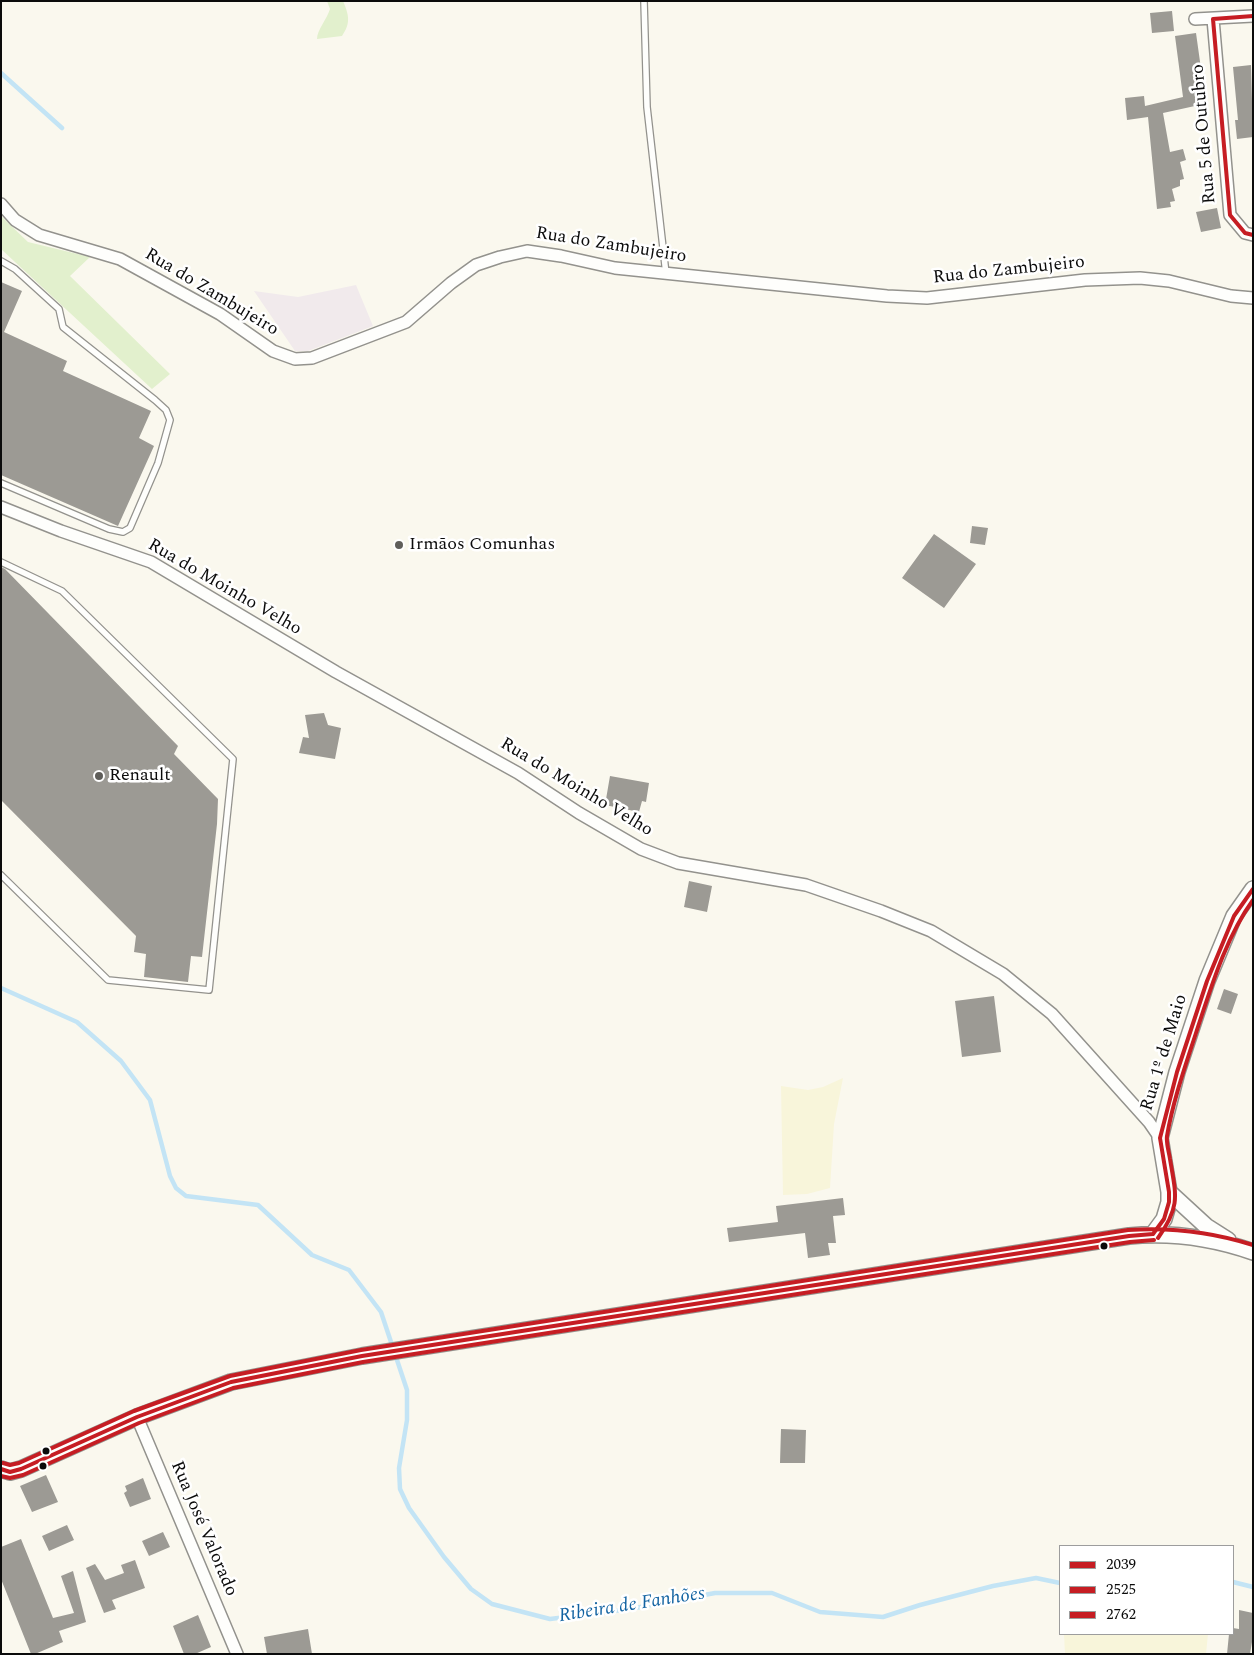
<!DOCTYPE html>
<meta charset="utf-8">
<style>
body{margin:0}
#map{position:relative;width:1254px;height:1655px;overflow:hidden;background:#faf8ee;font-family:Spectral,serif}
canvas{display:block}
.frame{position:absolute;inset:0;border:2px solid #0b0b0b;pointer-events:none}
.legend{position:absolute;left:1059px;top:1545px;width:175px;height:90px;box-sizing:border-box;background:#fff;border:1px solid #9d9d9d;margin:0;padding:6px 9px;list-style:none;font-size:15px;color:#0b0b0b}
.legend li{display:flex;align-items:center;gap:10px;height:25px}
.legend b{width:25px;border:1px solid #9d9d9d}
</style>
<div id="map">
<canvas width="1254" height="1655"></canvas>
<div class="frame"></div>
<ul class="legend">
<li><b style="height:6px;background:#c61d23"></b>2039</li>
<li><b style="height:6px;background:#c61d23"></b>2525</li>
<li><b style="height:6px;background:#c61d23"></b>2762</li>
</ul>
</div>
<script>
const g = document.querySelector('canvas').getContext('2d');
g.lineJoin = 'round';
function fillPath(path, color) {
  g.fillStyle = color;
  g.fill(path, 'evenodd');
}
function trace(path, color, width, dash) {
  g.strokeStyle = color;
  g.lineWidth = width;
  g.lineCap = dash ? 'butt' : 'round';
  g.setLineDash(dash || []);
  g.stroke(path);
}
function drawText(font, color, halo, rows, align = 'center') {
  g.font = font + ' Spectral,serif';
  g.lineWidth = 5;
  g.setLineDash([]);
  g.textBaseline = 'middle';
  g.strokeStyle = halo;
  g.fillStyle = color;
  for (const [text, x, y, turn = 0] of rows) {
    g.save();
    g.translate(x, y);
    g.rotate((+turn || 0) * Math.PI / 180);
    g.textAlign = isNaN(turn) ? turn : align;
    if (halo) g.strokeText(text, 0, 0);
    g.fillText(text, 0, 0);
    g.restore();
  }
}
fillPath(new Path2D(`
 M356,285L373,326L308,351H295L254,291L298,297Z`), '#f1eaec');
fillPath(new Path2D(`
 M843,1078L834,1124L830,1188L807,1194L783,1195L781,1086L808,1090L823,1087Z
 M1064,1634H1208L1206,1654H1065Z`), '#f8f5da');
fillPath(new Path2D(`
 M327,1H343C349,15 351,23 342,36L317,39C317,30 327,19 330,9Z
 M1,216L28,242L90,257L70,276L170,374L152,389L1,249Z`), '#e2f0cd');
trace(new Path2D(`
 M1,73L62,128
 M1,988L77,1022L121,1061L150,1100L170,1176L176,1188L186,1196L258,1205L312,1255L349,1270L381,1312L407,1390V1420L399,1468L400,1489L409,1508L444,1557L471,1589L492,1604L550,1619L630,1609L715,1593H772L820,1612L883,1617L920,1605L993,1586L1036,1578L1060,1583
 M1233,1582L1253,1587`), '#c3e4f5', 4.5);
fillPath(new Path2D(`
 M1172,11L1174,31L1152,33L1150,13Z
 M1196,33L1202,76H1198L1204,104L1163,113L1170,152L1183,149L1186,160L1180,162L1184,179L1180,180V186L1172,189L1175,201L1170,202L1171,207L1157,209L1148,117L1127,120L1125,98L1144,96L1145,106L1183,97L1175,36Z
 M1251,65L1253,137L1237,139L1235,120H1238L1233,67Z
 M1217,208L1221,228L1201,232L1196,212Z
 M1,282L22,291L4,332L67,361L63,371L151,411L139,438L154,446L118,526L1,475Z
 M972,526L988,528L985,545L970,543Z
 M934,534L976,564L944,608L902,578Z
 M1,567L5,569L178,746L174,754L218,799L217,824L202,957L191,956L188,982L144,977L146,954L134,952L136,936L1,800Z
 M324,713L328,725L341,728L335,759L299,753L303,737L309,738L305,715Z
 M610,776L649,783L646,802L642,801L639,812L605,805Z
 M689,881L712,886L707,912L684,907Z
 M1224,989L1238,994L1231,1014L1217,1009Z
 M994,996L1001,1052L962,1057L955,1001Z
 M843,1198L845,1215L833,1216L836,1243H828L830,1255L808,1258L805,1233L729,1242L727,1228L778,1222L776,1206Z
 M781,1429L806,1430L805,1463H780Z
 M46,1475L58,1502L32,1512L20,1486Z
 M143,1478L151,1499L130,1507L124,1493L127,1491L125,1486Z
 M67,1525L74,1540L49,1551L42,1536Z
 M163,1532L170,1547L149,1556L142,1541Z
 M21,1539L53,1618L74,1613L61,1576L73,1571L86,1622L59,1631L63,1642L35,1654H31L1,1579V1547Z
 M135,1560L145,1588L112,1600L116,1609L104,1613L86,1568L95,1564L105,1580L124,1573L121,1565Z
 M1239,1610L1253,1613V1636L1250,1654H1227L1229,1634H1233V1628L1239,1629Z
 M198,1615L211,1647L195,1654H184L173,1626Z
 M308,1629L312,1654H267L264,1637Z`), '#9c9a94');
const service = new Path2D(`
 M644,1L647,107L666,274
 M1,261L15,269L59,309L63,327L155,400L166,410L170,420L158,463L130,528L123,532L109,529L1,483
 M1,562L62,591L233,759L209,990L108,980L1,875`);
const minor = new Path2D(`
 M1195,19L1253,16
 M1213,19L1230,215L1245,233L1253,235
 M1,204L15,220L39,235L120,259L220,314L273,351L295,359L312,358L406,322L451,283L476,265L500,257L527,251L561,256L615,268L887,296L927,298L1085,280L1140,278L1169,281L1231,296L1253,298
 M1,507L61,531L151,562L336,672L518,773L579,813L641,849L678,863L806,885L881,911L931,931L1003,974L1052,1014L1149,1122L1160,1138
 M137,1417L237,1654`);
const tertiary = new Path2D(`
 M1169,1192L1206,1226L1228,1240
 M1153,1234L1164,1219L1169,1202V1192L1160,1138L1177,1072L1207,981L1234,916L1253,889
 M1,1469L10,1472L21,1469L137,1417L231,1382L362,1356L1129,1236C1172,1232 1213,1238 1253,1252`);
trace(service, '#93928d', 8);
trace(minor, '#93928d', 14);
trace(tertiary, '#93928d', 18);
trace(service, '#fefefc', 5.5);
trace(minor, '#fefefc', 11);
trace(tertiary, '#fefefc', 15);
trace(new Path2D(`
 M1253,16L1213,19L1230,215L1245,233L1253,235
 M1153,1234L1164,1219L1169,1202V1192L1160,1138L1177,1072L1207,981L1234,916L1253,889
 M1,1469L10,1472L21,1469L137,1417L231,1382L362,1356L1129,1236L1153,1234`), '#c61d23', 4);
trace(new Path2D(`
 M1158,1238C1181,1206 1176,1195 1170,1159C1169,1152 1166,1143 1167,1136C1173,1101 1185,1067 1196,1033C1211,988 1225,939 1253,900
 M1,1476L10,1478L23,1475L139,1423L233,1388L363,1362L1130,1242L1154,1240`), '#c61d23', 4);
trace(new Path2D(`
 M3,1463L10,1465L19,1463L134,1411L230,1376L361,1350L1128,1230C1171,1227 1212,1232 1253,1245`), '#c61d23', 4);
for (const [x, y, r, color] of [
 [399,545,5,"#5f5e5a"],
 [99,776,5,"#5f5e5a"],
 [1104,1246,4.5,"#0b0b0b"],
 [46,1451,4.5,"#0b0b0b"],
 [43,1466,4.5,"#0b0b0b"]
]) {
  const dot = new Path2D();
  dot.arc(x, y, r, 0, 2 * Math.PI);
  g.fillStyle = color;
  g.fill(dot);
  trace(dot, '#fff', 2);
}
drawText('18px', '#0b0b0b', '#fff', [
 ["Rua 5 de Outubro",1205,134,-95],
 ["Rua do Zambujeiro",611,246,9],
 ["Rua do Zambujeiro",1009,271,-6],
 ["Rua do Zambujeiro",211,293,31],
 ["Rua do Moinho Velho",224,588,30],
 ["Rua do Moinho Velho",576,788,31],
 ["Rua 1º de Maio",1165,1053,-73],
 ["Rua José Valorado",203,1529,67]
]);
drawText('18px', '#0b0b0b', '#fff', [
 ["Irmãos Comunhas",409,545],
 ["Renault",109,776]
], 'left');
drawText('italic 19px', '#1162a1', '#fff', [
 ["Ribeira de Fanhões",632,1606,-9]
]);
</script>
